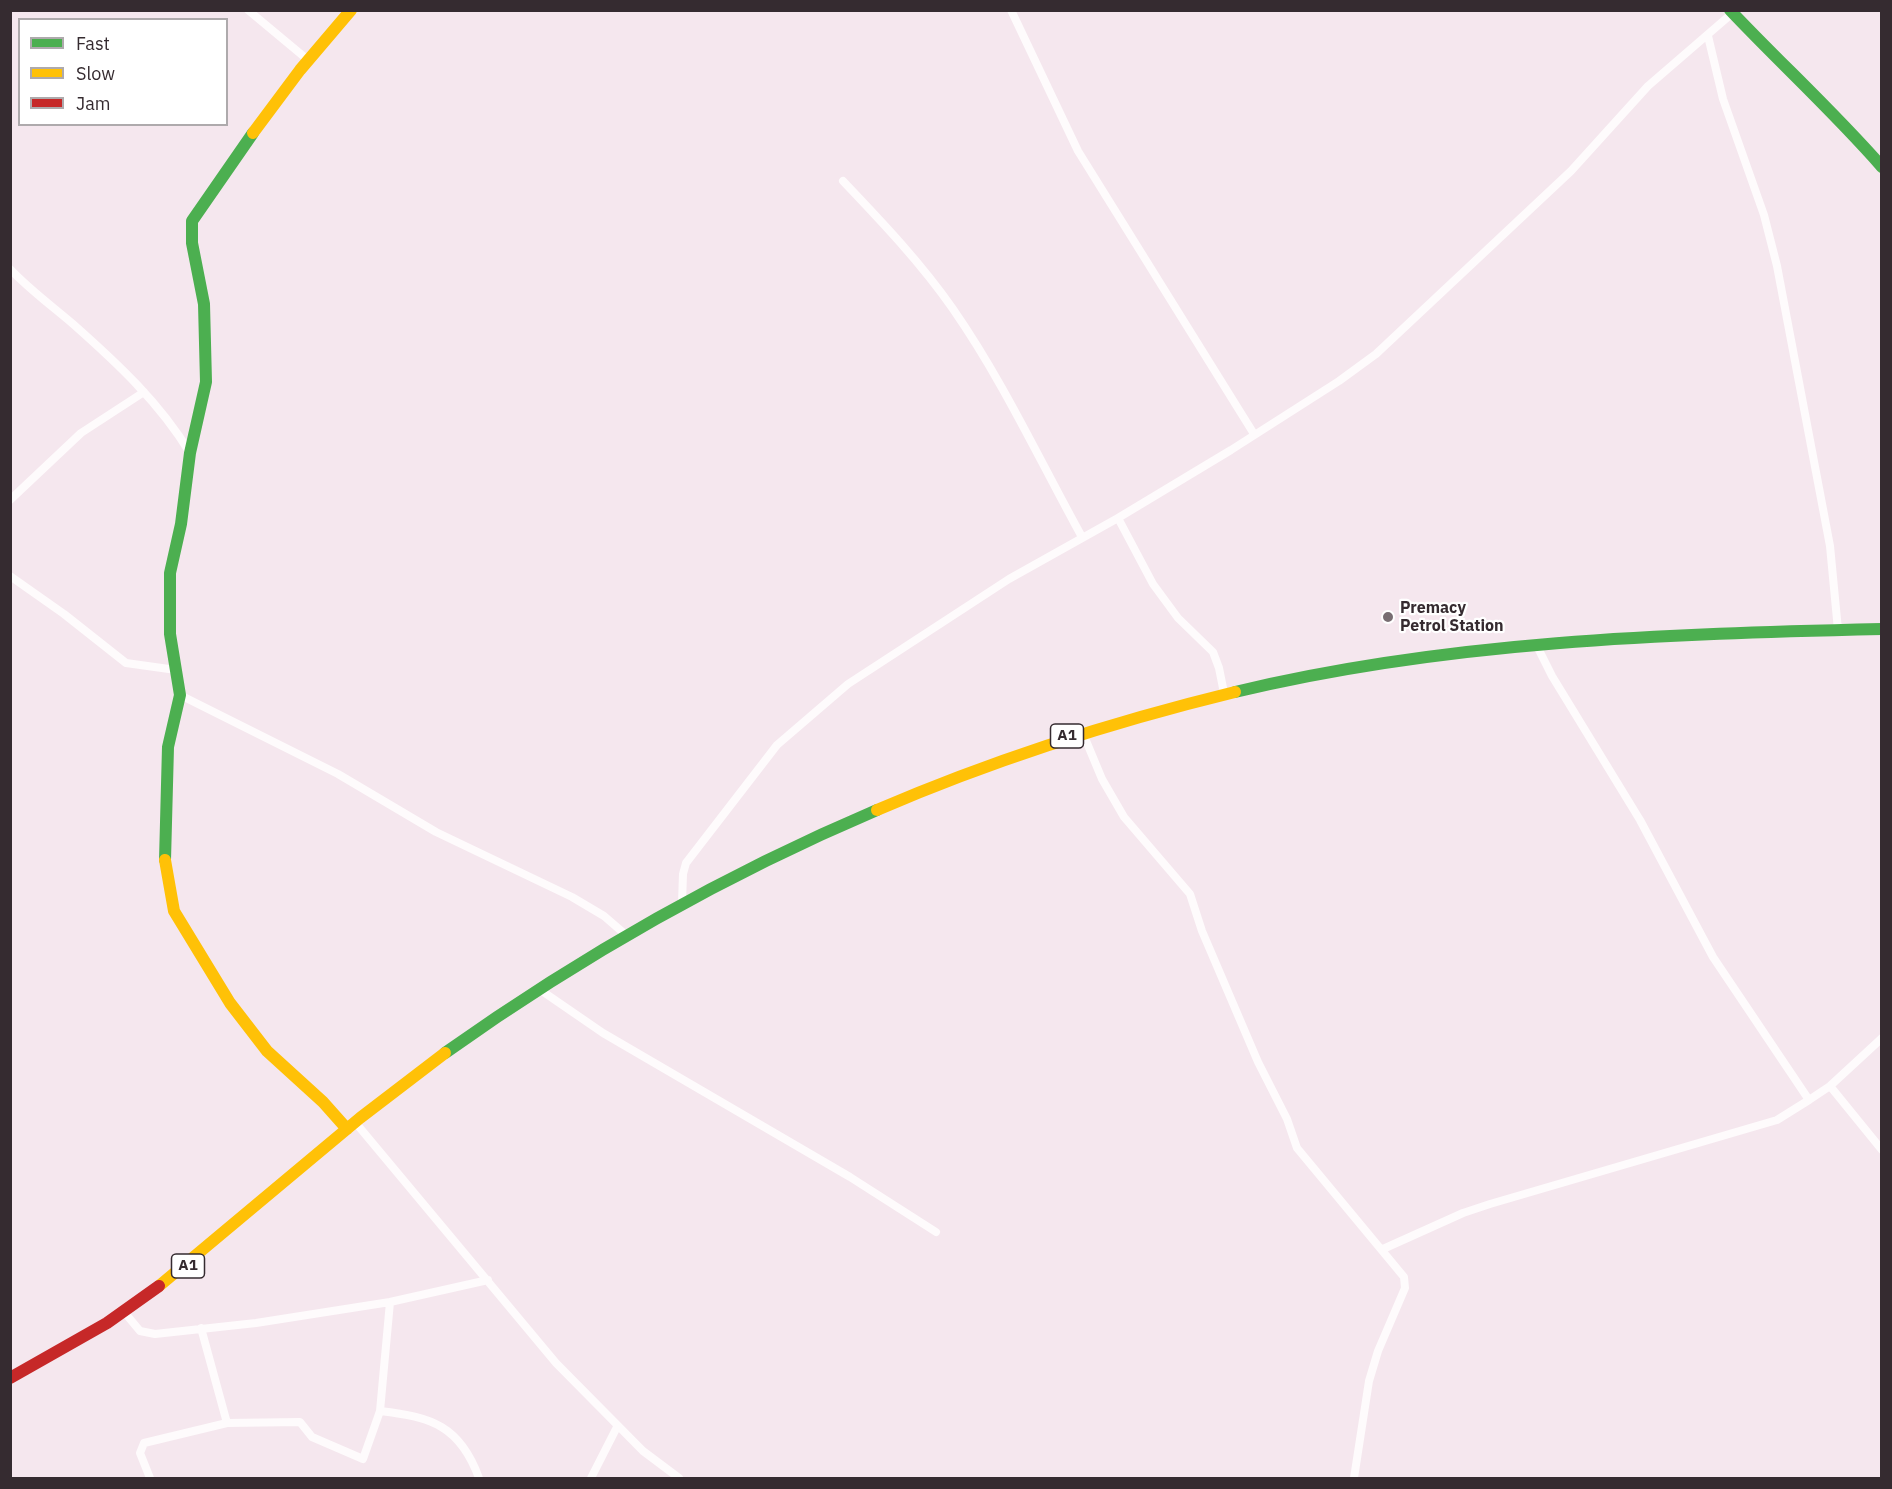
<!DOCTYPE html>
<style>
body{margin:0}
#map{position:relative;width:1892px;height:1489px;overflow:hidden;background:#f5e7ee;font-family:"IBM Plex Sans",sans-serif}
canvas{display:block}
.frame{position:absolute;inset:0;border:12px solid #352b30;pointer-events:none}
.legend{position:absolute;left:18px;top:18px;width:210px;height:108px;box-sizing:border-box;background:#fff;border:2px solid #aeaaac;margin:0;padding:8px 10px;list-style:none;font-size:18px;color:#352b30}
.legend li{display:flex;align-items:center;gap:12px;height:30px}
.legend b{width:30px;border:2px solid #aeaaac}
</style>
<div id="map">
<canvas width="1892" height="1489"></canvas>
<div class="frame"></div>
<ul class="legend">
<li><b style="height:8px;background:#4caf50"></b>Fast</li>
<li><b style="height:8px;background:#ffc107"></b>Slow</li>
<li><b style="height:8px;background:#c62828"></b>Jam</li>
</ul>
</div>
<script>
const g = document.querySelector('canvas').getContext('2d');
g.lineJoin = 'round';
function trace(path, color, width, dash) {
  g.strokeStyle = color;
  g.lineWidth = width;
  g.lineCap = dash ? 'butt' : 'round';
  g.setLineDash(dash || []);
  g.stroke(path);
}
function drawText(font, color, halo, rows, align = 'center') {
  g.font = font + ' "IBM Plex Sans",sans-serif';
  g.lineWidth = 4.5;
  g.setLineDash([]);
  g.textBaseline = 'middle';
  g.strokeStyle = halo;
  g.fillStyle = color;
  for (const [text, x, y, turn = 0] of rows) {
    g.save();
    g.translate(x, y);
    g.rotate((+turn || 0) * Math.PI / 180);
    g.textAlign = isNaN(turn) ? turn : align;
    if (halo) g.strokeText(text, 0, 0);
    g.fillText(text, 0, 0);
    g.restore();
  }
}
trace(new Path2D(`
 M248,10L308,60
 M1011,10L1078,151L1254,434
 M1708,36L1723,99L1764,215L1777,266L1830,546L1838,630
 M843,181C882,222 921,263 953,309C1003,381 1040,461 1082,537
 M10,269C30,290 52,306 73,324C117,363 160,403 190,453
 M10,500L81,433L144,392
 M10,576L64,614L126,663L176,670
 M1537,646L1552,676L1640,820L1713,957L1809,1100L1830,1086L1882,1038
 M1224,693L1219,668L1213,652L1178,618L1153,584L1118,518L1231,450L1339,381L1376,354L1571,171L1648,86L1736,10
 M180,695L338,774L436,832L572,897L604,916L626,935
 M1082,731L1102,779L1124,817L1190,894L1202,931L1258,1062L1287,1119L1297,1148L1404,1277L1405,1288L1378,1351L1369,1381L1354,1478
 M682,903L683,874L686,863L777,745L848,684L1009,579L1118,518
 M539,989L603,1033L850,1177L936,1232
 M1830,1086L1882,1150
 M355,1122L556,1363L643,1451L679,1478
 M1383,1249L1463,1213L1490,1204L1777,1120L1809,1100
 M125,1313L140,1331L155,1334L256,1323L390,1302L488,1280
 M380,1411L390,1302
 M227,1423L300,1422L312,1437L363,1459L380,1411C432,1417 460,1426 479,1478
 M150,1478L140,1453L144,1443L227,1423L201,1328
 M591,1478L617,1427`), '#fefbfc', 8);
trace(new Path2D(`
 M1730,10C1780,63 1834,112 1882,167
 M1235,692C1447,641 1665,634 1882,629
 M165,860L168,747L180,695L170,634V573L181,524L190,453L206,382L204,304L192,243V221L253,133
 M445,1053C580,957 724,875 877,810`), '#4caf50', 12);
trace(new Path2D(`
 M253,133L300,70L351,10
 M877,810C993,760 1112,722 1235,692
 M165,860L174,911L230,1003L267,1051L323,1102L347,1129
 M159,1286L360,1118L445,1053`), '#ffc107', 12);
trace(new Path2D(`
 M10,1378L107,1323L159,1286`), '#c62828', 12);
for (const [x, y, r, color] of [
 [1388,617,6,"#786d72"]
]) {
  const dot = new Path2D();
  dot.arc(x, y, r, 0, 2 * Math.PI);
  g.fillStyle = color;
  g.fill(dot);
  trace(dot, '#fff', 2);
}
for (const [x, y, w] of [
 [1067,736,33],
 [188,1266,33]
]) {
  const box = new Path2D();
  box.roundRect(x - w / 2, y - 12, w, 24, 4.5);
  g.fillStyle = '#fff';
  g.fill(box);
  trace(box, '#352b30', 1.5);
}
drawText('bold 15px', '#352b30', null, [
 ["A1",1067,736],
 ["A1",188,1266]
]);
drawText('bold 16px', '#352b30', '#fff', [
 ["Premacy",1400,608],
 ["Petrol Station",1400,626]
], 'left');
</script>
